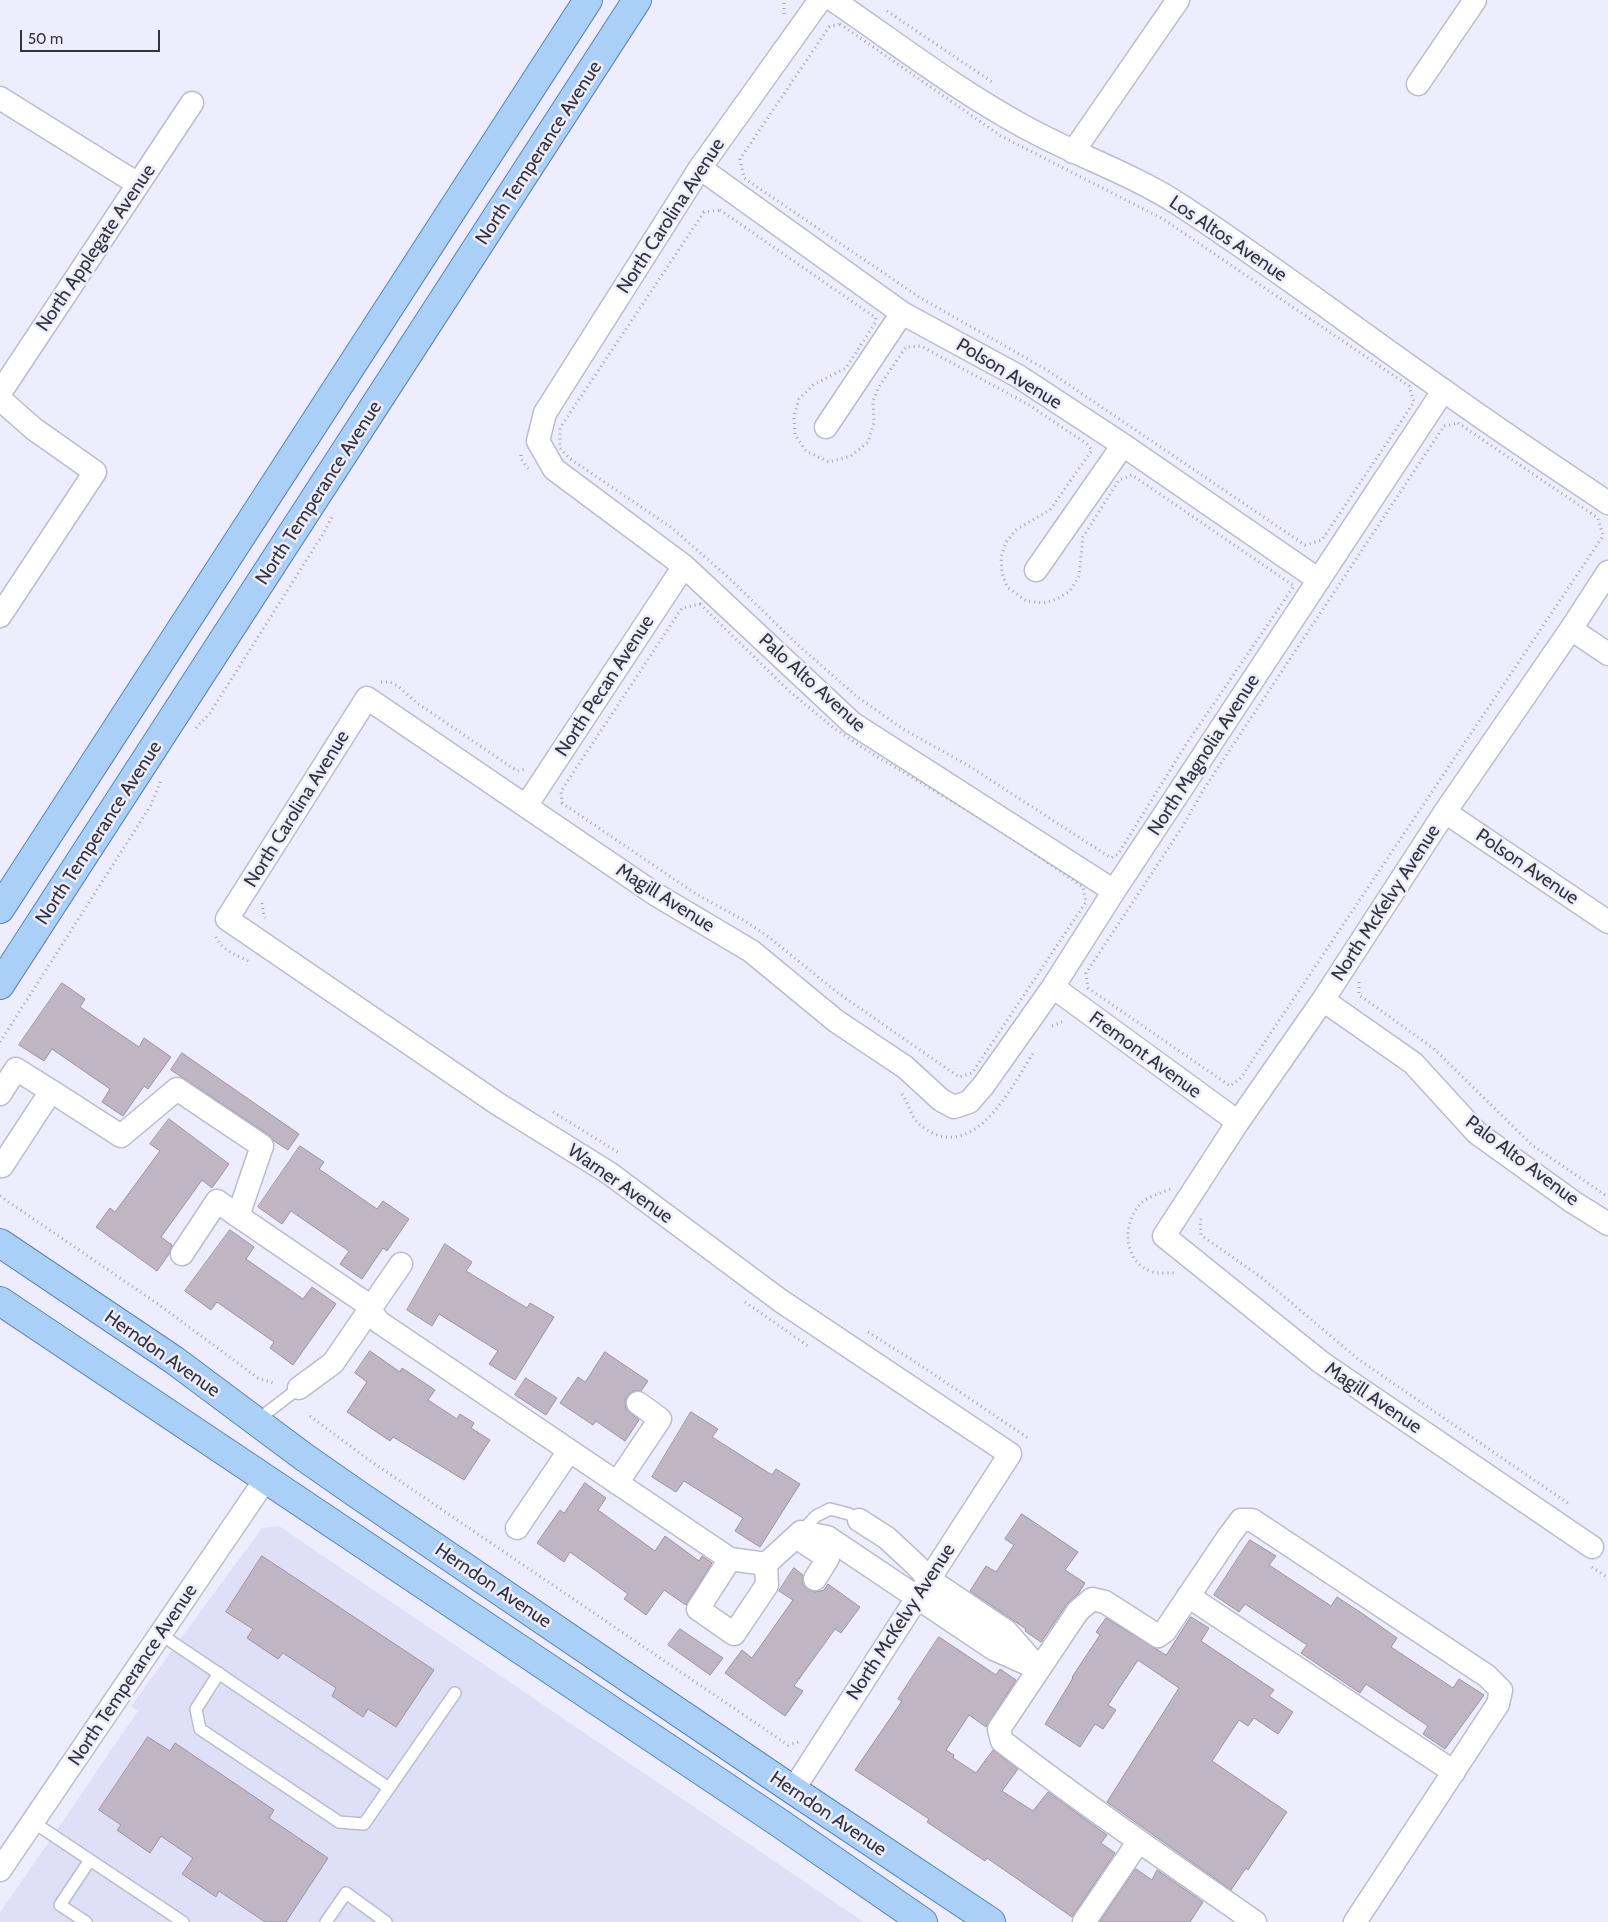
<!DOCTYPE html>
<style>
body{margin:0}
#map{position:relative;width:1608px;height:1922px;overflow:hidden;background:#ededfe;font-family:Cabin,sans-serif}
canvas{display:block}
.scale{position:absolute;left:20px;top:30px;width:140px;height:22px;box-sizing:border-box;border:2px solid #333339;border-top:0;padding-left:6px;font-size:15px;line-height:18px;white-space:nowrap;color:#333339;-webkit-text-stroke:4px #ededfe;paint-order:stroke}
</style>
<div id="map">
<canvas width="1608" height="1922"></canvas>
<div class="scale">50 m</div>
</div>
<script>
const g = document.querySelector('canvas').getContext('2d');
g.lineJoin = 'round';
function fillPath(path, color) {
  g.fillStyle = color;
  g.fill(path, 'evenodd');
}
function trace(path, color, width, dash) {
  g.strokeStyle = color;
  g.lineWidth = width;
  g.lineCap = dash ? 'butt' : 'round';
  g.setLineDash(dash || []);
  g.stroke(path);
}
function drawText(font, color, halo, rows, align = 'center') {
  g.font = font + ' Cabin,sans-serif';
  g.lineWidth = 5;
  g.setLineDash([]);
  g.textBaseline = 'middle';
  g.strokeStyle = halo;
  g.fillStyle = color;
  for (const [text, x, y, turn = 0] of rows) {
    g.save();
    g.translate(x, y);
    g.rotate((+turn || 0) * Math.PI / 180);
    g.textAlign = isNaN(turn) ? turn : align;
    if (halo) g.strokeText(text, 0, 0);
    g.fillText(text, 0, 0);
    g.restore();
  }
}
fillPath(new Path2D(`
 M279,1526L864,1922H0V1913L138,1711L131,1706L262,1528Z`), '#dfe0f7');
const building = new Path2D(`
 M62,983L85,999L80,1007L139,1047L144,1038L171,1057L148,1089L144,1086L123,1116L102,1102L110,1089L52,1049L44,1061L19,1045Z
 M182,1053L299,1134L288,1150L274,1141L269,1135L171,1070Z
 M169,1119L229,1164L212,1188L202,1180L161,1237L172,1245L169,1254L157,1271L96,1227L110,1208L115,1212L160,1151L150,1144Z
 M300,1146L324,1162L319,1169L377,1209L383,1201L409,1219L387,1251L383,1248L362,1279L340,1264L349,1251L291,1211L282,1224L258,1207Z
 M230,1230L254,1247L246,1259L303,1299L312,1287L336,1304L293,1365L270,1348L274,1342L217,1302L211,1310L185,1291Z
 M445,1244L472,1262L466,1271L527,1308L530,1303L554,1317L515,1380L489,1364L498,1351L439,1314L432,1326L407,1310Z
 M370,1351L400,1372L402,1368L435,1390L428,1400L457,1419L460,1414L474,1423L471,1428L490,1440L464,1480L393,1437L390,1441L347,1412L367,1382L355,1373Z
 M605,1352L648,1381L641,1391H633L628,1395L625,1401L626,1409L639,1420L625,1441L596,1421L593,1425L560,1403L578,1377L585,1382Z
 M526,1378L557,1398L546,1415L515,1395Z
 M691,1412L718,1429L712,1437L772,1475L776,1469L800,1484L760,1547L735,1531L743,1518L684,1481L676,1492L652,1477Z
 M585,1483L606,1498L598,1510L655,1551L665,1536L699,1561L702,1556L712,1563L686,1605L664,1590L646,1615L624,1599L628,1594L570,1552L564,1562L537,1543L560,1510L564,1513Z
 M1022,1514L1078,1552L1065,1570L1085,1583L1078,1594L1067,1604L1041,1642L1025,1631L1026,1629L970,1591L986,1566L996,1572L1014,1545L1005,1539Z
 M1250,1540L1276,1556L1269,1565L1331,1606L1337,1597L1363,1614L1397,1638L1391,1647L1453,1688L1459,1679L1484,1695L1445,1749L1423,1734L1428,1726L1366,1684L1360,1693L1301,1653L1307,1645L1245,1604L1239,1612L1214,1595Z
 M262,1556L434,1670L396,1727L368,1709L363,1717L332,1696L336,1688L283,1653L278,1659L247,1638L253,1629L226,1612Z
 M794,1568L803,1575V1585L809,1590L815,1592L821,1591L824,1590L828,1584L860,1607L841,1633L835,1629L794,1686L803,1691L785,1716L725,1673L742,1650L752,1658L793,1600L779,1591Z
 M1191,1617L1209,1628L1201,1641L1274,1690L1269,1696L1293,1712L1278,1734L1254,1718L1248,1726L1239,1720L1212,1761L1287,1812L1248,1870L1246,1868L1231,1890L1107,1802L1179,1688L1138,1660L1108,1705L1116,1710L1103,1729L1095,1724L1080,1747L1045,1724L1073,1678L1072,1677L1100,1635L1096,1632L1106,1618L1166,1655Z
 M680,1629L723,1658L710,1675L668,1645Z
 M939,1637L996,1675L1000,1669L1016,1680L986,1727L969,1715L946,1750L954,1755L953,1758L976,1773L993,1750L1018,1769L1002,1791L1033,1811L1048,1792L1107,1835L1101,1843L1115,1853L1072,1917L987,1858L985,1861L927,1822L929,1819L855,1770L902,1701L898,1699Z
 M148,1737L170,1751L175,1743L274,1810L269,1818L328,1858L286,1922H265L219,1891L216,1897L182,1874L193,1858L161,1836L150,1853L117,1830L121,1825L99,1810Z
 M1136,1869L1152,1880L1157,1870L1203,1902L1190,1922H1100Z`);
fillPath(building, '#c0b6c3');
trace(building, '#9d93a0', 1);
const lane = new Path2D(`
 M256,1421L299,1388
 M801,1532L816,1516L830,1509L849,1514L859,1520
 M160,1634L389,1788L455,1693
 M219,1673L196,1709L200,1729L339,1822L364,1824L389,1788
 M33,1822L183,1922
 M86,1922L60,1905L90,1860
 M326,1922L346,1893L386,1922`);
const street = new Path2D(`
 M820,0L700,168L545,413L538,441L554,469L684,566L852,723L1114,891
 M833,0C896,43 957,90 1023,126C1073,154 1128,172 1177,203C1268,262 1354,328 1443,390C1497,429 1553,466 1608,503
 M1418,84L1475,0
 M0,98L138,184
 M1073,152L1178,0
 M700,168L902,313L1018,376L1123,445L1319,580
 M0,393L192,103
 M0,399L34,429L95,472L0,616
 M826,427L902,313
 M1036,570L1123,445
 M1571,629L1608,654
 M526,806L684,566
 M1445,812L1608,922
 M1053,987L1238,1122
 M1323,1000L1413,1063L1477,1133L1573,1202L1608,1224
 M51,1091L121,1136L177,1089L262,1146L238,1216L364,1302L379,1322L730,1559L766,1564L801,1532L827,1537L994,1649L1039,1669L1006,1631L929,1579L916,1565L887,1538L859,1520
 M0,1094L16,1069L51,1091L2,1166L0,1164
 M182,1254L217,1201L238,1216
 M299,1388L333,1363L401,1264
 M617,1483L660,1419L638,1403
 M517,1528L569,1451
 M796,1537L828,1558L815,1579
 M1592,1547L1322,1363L1164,1236L1238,1122L1323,1000L1445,812L1571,629L1608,572
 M730,1559L698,1609L734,1634L767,1585L766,1564
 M1188,1596L1454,1772
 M793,1790L1010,1454L781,1301L609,1173L498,1104L227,919L367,698L655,894L751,951L836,1021L905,1067L941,1100L954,1107L969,1102L983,1086L1053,987L1114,891L1443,391
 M0,1870L265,1480
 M1084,1922L1139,1841
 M1255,1922C1170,1863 1084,1804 1002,1741L999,1729L1078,1611L1092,1599L1105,1602L1158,1636L1165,1631L1229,1536L1241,1520H1252L1487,1676L1501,1690L1498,1704L1355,1922`);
const primary = new Path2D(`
 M0,909L588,0
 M0,985L637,0
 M0,1243L174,1360L304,1457L360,1496L793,1790L991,1922
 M0,1301L778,1822L923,1922`);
trace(lane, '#bbbccc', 14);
trace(street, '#bbbccc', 25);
trace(primary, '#5b84b1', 30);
trace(new Path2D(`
 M887,11L992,82
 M784,14V0
 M840,24L1001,136L1163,219L1409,386L1414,402L1322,540L1305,545L1047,370L919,297L744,178L740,159L829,27Z
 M720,210L876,318L875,323L846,368L813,385L799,399L794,416L795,435L806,451L829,462L851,456L868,442L874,423L873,401L878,388L906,347L921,346L1029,405L1087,444L1092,450L1050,510L1017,529L1006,542L1001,557L1002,573L1007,587L1026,601L1043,603L1057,599L1070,591L1079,576L1083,537L1119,480L1132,475L1294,586L1187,743L1118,854L1111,858L969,766L903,729L856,696L797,644L729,578L672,528L569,458L560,448V428L704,212Z
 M1458,423L1598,518L1603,536L1240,1079L1230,1086L1088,988L1086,973L1183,826L1204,789L1444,426Z
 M521,455V459L530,471
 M700,604L789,691L835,729L871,753L999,829L1083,887L1086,902L972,1073L959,1077L838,993L770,938L745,921L696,894L562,803L561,791L682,608Z
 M381,682H390L399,687L417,703L517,771L527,769
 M196,728L210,713L323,534L333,515
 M262,903L264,917L265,918
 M216,937C222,951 237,955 250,962
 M1359,982V995L1433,1048L1532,1145L1608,1197
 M1052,1026L1064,1021
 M0,1042L151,805L161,780
 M902,1094C908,1102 910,1114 917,1122C923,1128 931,1133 939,1136C984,1147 1014,1082 1034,1052
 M553,1112L619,1153
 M1170,1189C1161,1193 1148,1197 1141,1203C1122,1223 1122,1262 1153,1272C1160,1274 1169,1272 1176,1273
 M0,1196L158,1304L258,1378L276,1384
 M1201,1219L1200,1221L1201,1235L1262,1278L1358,1359L1569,1504
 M745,1302L808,1346
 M868,1332L920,1365L1028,1438
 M310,1416L369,1460L788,1745L799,1742
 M1592,1567L1608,1578`), '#a2a2ae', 3, [1, 4]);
trace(lane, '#fff', 11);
trace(street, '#fff', 22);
trace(primary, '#aad0f7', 28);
drawText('19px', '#333339', '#ededfe', [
 ["North Temperance Avenue",539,153,-57],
 ["North Carolina Avenue",671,216,-57],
 ["Los Altos Avenue",1228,239,34],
 ["North Applegate Avenue",96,248,-56],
 ["Polson Avenue",1009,374,31],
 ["North Temperance Avenue",319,493,-57],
 ["Palo Alto Avenue",812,683,42],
 ["North Pecan Avenue",605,686,-57],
 ["North Magnolia Avenue",1204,755,-57],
 ["North Carolina Avenue",297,809,-58],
 ["North Temperance Avenue",99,833,-57],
 ["Polson Avenue",1527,867,34],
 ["Magill Avenue",665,898,32],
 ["North McKelvy Avenue",1386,903,-57],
 ["Fremont Avenue",1145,1055,36],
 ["Palo Alto Avenue",1522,1161,37],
 ["Warner Avenue",620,1184,35],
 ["Herndon Avenue",162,1354,35],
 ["Magill Avenue",1373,1398,34],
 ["Herndon Avenue",493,1586,34],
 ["North McKelvy Avenue",901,1622,-57],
 ["North Temperance Avenue",133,1675,-56],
 ["Herndon Avenue",828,1814,34]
]);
</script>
